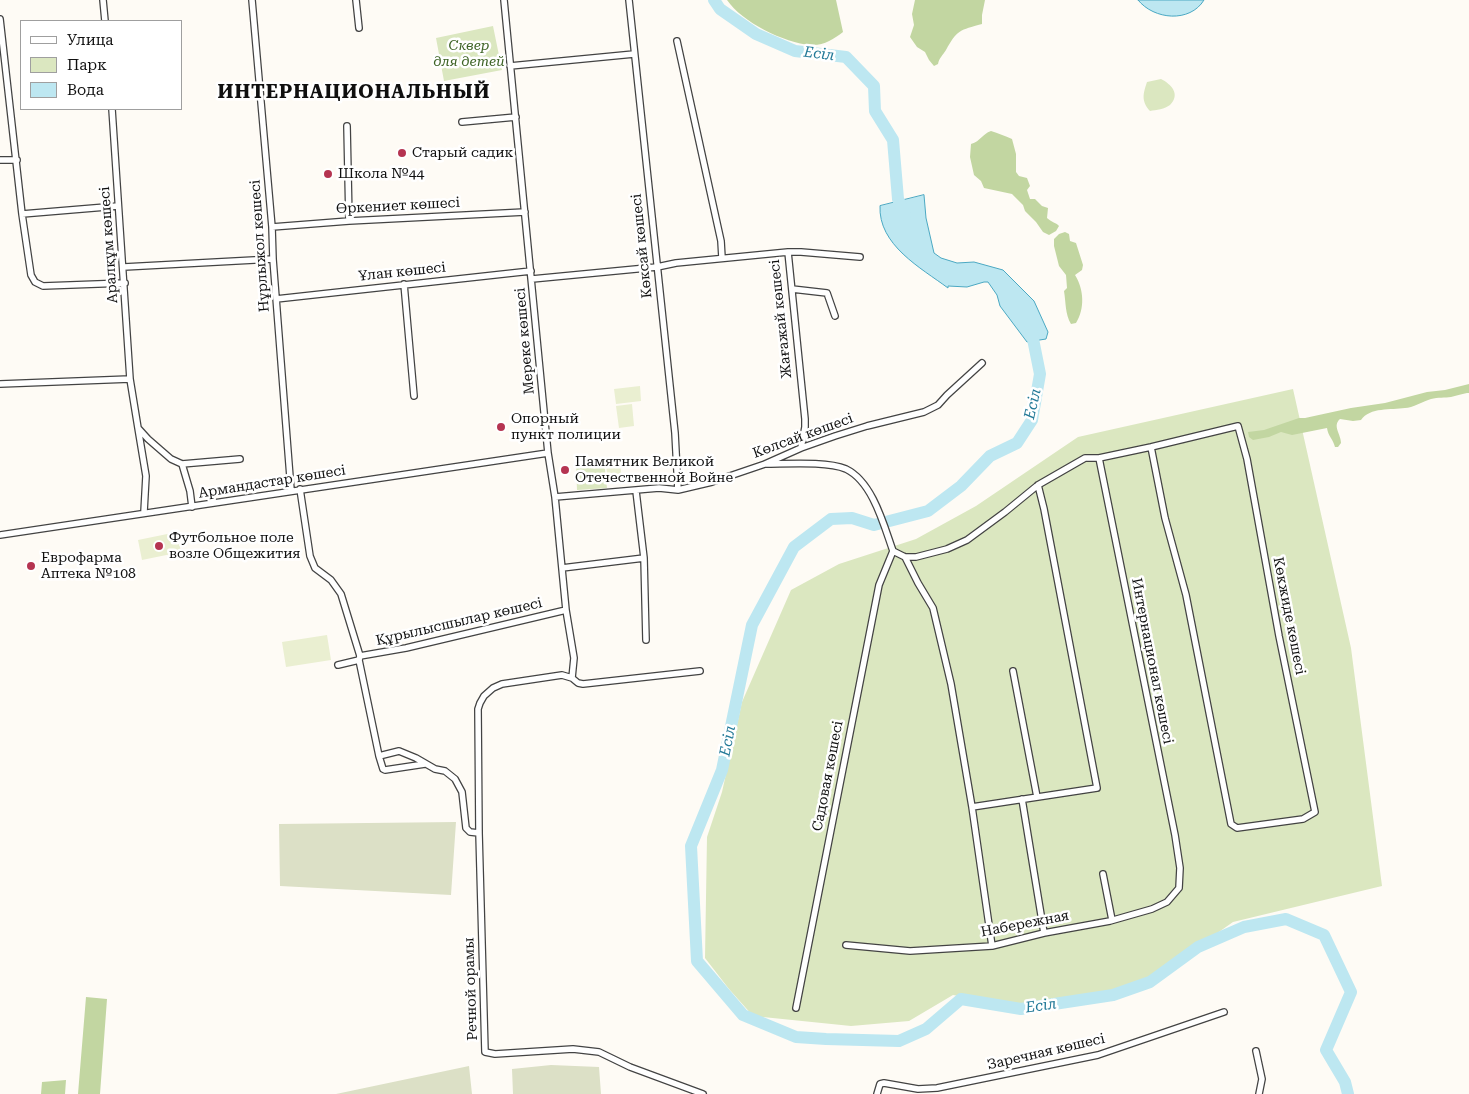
<!DOCTYPE html>
<meta charset="utf-8">
<style>
body{margin:0}
#map{position:relative;width:1469px;height:1094px;overflow:hidden;background:#fefbf5;font-family:"Roboto Serif",serif}
canvas{display:block}
.legend{position:absolute;left:20px;top:20px;width:162px;height:90px;box-sizing:border-box;background:#fff;border:1px solid #9f9f9f;margin:0;padding:6px 9px;list-style:none;font-size:15px;color:#101010}
.legend li{display:flex;align-items:center;gap:10px;height:25px}
.legend b{width:25px;border:1px solid #9f9f9f}
</style>
<div id="map">
<canvas width="1469" height="1094"></canvas>
<ul class="legend">
<li><b style="height:6px;background:#fff"></b>Улица</li>
<li><b style="height:14px;background:#dbe7c0"></b>Парк</li>
<li><b style="height:14px;background:#bde7f1"></b>Вода</li>
</ul>
</div>
<script>
const g = document.querySelector('canvas').getContext('2d');
g.lineJoin = 'round';
function fillPath(path, color) {
  g.fillStyle = color;
  g.fill(path, 'evenodd');
}
function trace(path, color, width, dash) {
  g.strokeStyle = color;
  g.lineWidth = width;
  g.lineCap = dash ? 'butt' : 'round';
  g.setLineDash(dash || []);
  g.stroke(path);
}
function drawText(font, color, halo, rows, align = 'center') {
  g.font = font + ' "Roboto Serif",serif';
  g.lineWidth = 5;
  g.setLineDash([]);
  g.textBaseline = 'middle';
  g.strokeStyle = halo;
  g.fillStyle = color;
  for (const [text, x, y, turn = 0] of rows) {
    g.save();
    g.translate(x, y);
    g.rotate((+turn || 0) * Math.PI / 180);
    g.textAlign = isNaN(turn) ? turn : align;
    if (halo) g.strokeText(text, 0, 0);
    g.fillText(text, 0, 0);
    g.restore();
  }
}
fillPath(new Path2D(`
 M493,26L502,70L444,81L436,38Z
 M1161,79C1171,84 1181,94 1170,105C1165,109 1156,110 1150,111C1141,101 1143,94 1147,82Z
 M1293,389L1351,648L1382,886L1233,922L1131,994L1024,1007L953,995L909,1021L851,1026L753,1016L729,989L705,958L707,837L722,792L742,702L791,590L839,564L916,539L976,506L1078,437Z
 M604,460L607,488L577,490L576,463Z`), '#dbe7c0');
fillPath(new Path2D(`
 M727,0H836L843,32C834,39 823,46 811,45C784,43 742,22 727,0Z
 M915,0H985L982,15V24C960,30 957,30 946,50C943,55 939,58 938,64L934,66L929,60L925,52L917,47L910,37L914,25L912,14Z
 M991,131C998,133 1005,136 1012,139L1016,154V172L1019,176L1027,178L1030,186L1027,190L1030,199H1035L1042,206L1048,208L1047,218C1051,222 1057,223 1059,226L1056,231L1049,235L1043,232L1036,222L1025,211L1023,205L1012,194L984,188L981,181L974,175L970,157L971,144C981,141 982,134 991,131Z
 M1065,232L1069,234L1070,241L1076,243L1083,265L1082,270L1075,275C1084,289 1085,309 1076,323L1071,324C1065,314 1066,303 1064,291L1067,288L1066,275L1059,266L1054,246V239L1059,234Z
 M1469,384V393H1467C1461,394 1456,396 1451,397C1445,398 1438,397 1431,399C1424,401 1412,408 1405,408C1391,410 1370,407 1361,420L1353,421L1340,419C1332,426 1341,434 1341,443L1338,447H1335C1333,439 1328,436 1327,428L1292,435L1281,432L1269,437L1253,440L1249,437L1248,432L1264,430L1299,418H1305L1351,408L1385,403L1427,392L1445,390Z
 M86,997L107,999L100,1094H78Z
 M66,1080L65,1094H41L42,1082Z`), '#c2d6a1');
fillPath(new Path2D(`
 M456,822L451,895L280,886L279,824Z
 M551,1065L599,1067L601,1094H513L512,1069Z
 M469,1066L472,1094H336Z`), '#dce0c6');
fillPath(new Path2D(`
 M640,386L641,401L616,404L614,389Z
 M632,404L634,426L619,428L616,406Z
 M620,462L622,481L608,483L606,464Z
 M177,532L181,552L142,560L138,540Z
 M327,635L331,660L286,667L282,642Z`), '#eaefd1');
const water = new Path2D(`
 M1138,0H1204C1190,23 1154,20 1138,0Z
 M924,195L926,218L934,253L941,258L957,263L974,262L1003,270L1034,301L1048,332L1046,339L1027,342L1000,306L997,295L988,282H984L967,287L948,286V288C921,268 878,245 880,206Z`);
fillPath(water, '#bde7f1');
trace(water, '#4ba8c2', 1);
trace(new Path2D(`
 M714,0L720,9L756,34L795,51L846,57L874,86L875,111L893,140L898,199L905,215
 M1030,324L1040,374L1032,420L1017,443L990,456L961,486L928,511L874,525L852,518L831,519L794,547L752,625L722,770L691,846L697,961L743,1015L796,1037L826,1039L899,1041L926,1029L961,999L1021,1009L1113,995L1150,982L1198,947L1244,927L1286,919L1324,935L1351,992L1326,1050L1345,1082L1348,1094`), '#bde7f1', 12);
const street = new Path2D(`
 M103,0L105,21
 M252,0L272,227L273,259L291,490
 M356,0L359,28
 M504,0L548,453L555,497L566,610L574,658L572,678
 M629,0L675,433L678,490
 M0,19L22,214L31,275L35,282L43,286L125,283
 M677,41L721,241L722,258
 M510,66L634,54
 M112,109L130,379L138,428L148,439L171,459L182,464L240,459
 M462,122L516,117
 M347,126L349,221
 M0,160H17
 M22,214L118,206
 M272,227L349,221L525,212
 M788,252H801L860,257
 M124,267L273,259
 M532,279L657,267L676,263L788,252L805,419V427L801,448
 M404,284L414,396
 M792,289L827,293L835,316
 M276,299L531,271
 M0,384L130,379
 M138,428L146,476L144,512
 M182,464L190,491L192,507
 M765,464C787,464 827,461 846,469C873,482 884,526 893,551L905,557H916L947,549L967,540L1005,512L1038,485L1085,458H1099L1151,447L1238,426L1247,459L1279,636L1315,812L1303,819L1237,828L1231,824L1186,595L1165,518L1151,447
 M300,489L310,556L315,568L331,580L341,594L360,656L359,660L379,756L399,751L416,758L435,769L445,771L455,779L462,792L466,828L470,832L479,833
 M636,491L644,558L646,640
 M555,497L659,488L678,490L712,482L765,464L801,448L835,436L867,426L924,412L938,405L947,395L982,363
 M0,535C183,508 365,480 548,453
 M905,557L918,583L933,608L951,684L972,807L992,946
 M562,568L644,558
 M360,656L406,648L566,610
 M338,665L359,660
 M700,671L583,684L578,683L572,678L562,675L502,684L493,688L484,696L480,703L478,709L479,833L485,1052L495,1054L573,1049L599,1052L630,1067L703,1094
 M1013,671L1037,797
 M379,756L383,769L385,770L425,764
 M1022,799L1044,933
 M972,807L1097,788L1044,509L1038,485
 M1103,874L1112,920
 M846,945L910,951L992,946L1044,933L1110,921L1152,909L1167,902L1179,888L1180,868L1175,835L1099,458
 M796,1008L879,585L893,551
 M1256,1051L1262,1079L1259,1094
 M877,1094L880,1084L884,1083L918,1089L937,1088L1098,1055L1224,1012`);
trace(street, '#434343', 8);
trace(street, '#fff', 5.5);
for (const [x, y, r, color] of [
 [402,153,5,"#b53451"],
 [328,174,5,"#b53451"],
 [501,427,5,"#b53451"],
 [565,470,5,"#b53451"],
 [159,546,5,"#b53451"],
 [31,566,5,"#b53451"]
]) {
  const dot = new Path2D();
  dot.arc(x, y, r, 0, 2 * Math.PI);
  g.fillStyle = color;
  g.fill(dot);
  trace(dot, '#fff', 2);
}
drawText('italic 14px', '#3d6325', '#fff', [
 ["Сквер",469,46],
 ["для детей",469,62]
]);
drawText('14px', '#101010', '#fff', [
 ["Старый садик",412,153],
 ["Школа №44",338,174],
 ["Опорный",511,419],
 ["пункт полиции",511,435],
 ["Памятник Великой",575,462],
 ["Отечественной Войне",575,478],
 ["Футбольное поле",169,538],
 ["возле Общежития",169,554],
 ["Еврофарма",41,558],
 ["Аптека №108",41,574]
], 'left');
drawText('14px', '#101010', '#fff', [
 ["Өркениет көшесі",398,206,-3],
 ["Аралқұм көшесі",109,245,-94],
 ["Нұрлыжол көшесі",260,246,-94],
 ["Көксай көшесі",642,246,-96],
 ["Ұлан көшесі",402,272,-6],
 ["Жағажай көшесі",781,319,-96],
 ["Мереке көшесі",525,341,-95],
 ["Көлсай көшесі",803,436,-20],
 ["Армандастар көшесі",272,482,-9],
 ["Көкжиде көшесі",1289,616,79],
 ["Құрылысшылар көшесі",459,622,-13],
 ["Интернационал көшесі",1152,661,79],
 ["Садовая көшесі",828,776,-79],
 ["Набережная",1025,924,-11],
 ["Речной орамы",471,989,-92],
 ["Заречная көшесі",1046,1052,-13]
]);
drawText('italic 15px', '#247a98', '#fff', [
 ["Есіл",819,54,7],
 ["Есіл",1033,404,-77],
 ["Есіл",728,741,-79],
 ["Есіл",1041,1006,-8]
]);
g.letterSpacing = '1px';
drawText('bold 19px', '#101010', '#fff', [
 ["ИНТЕРНАЦИОНАЛЬНЫЙ",354,92]
]);
g.letterSpacing = '0px';
</script>
